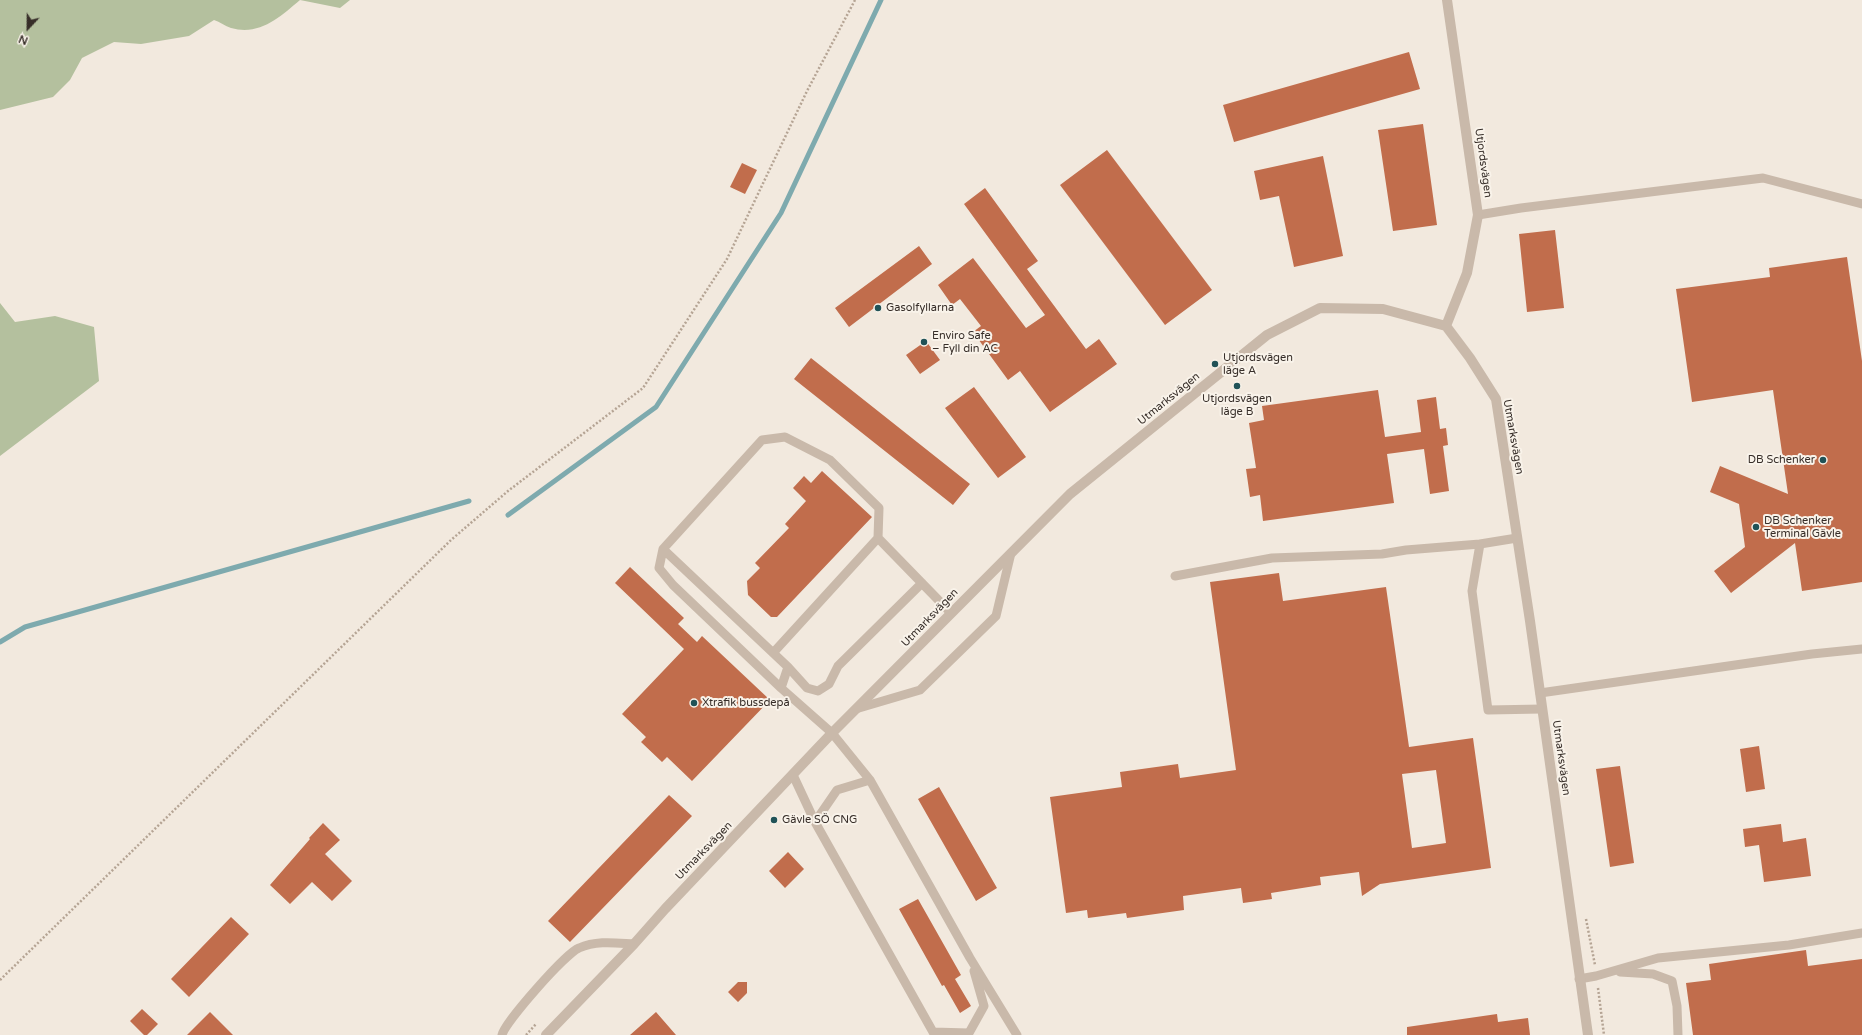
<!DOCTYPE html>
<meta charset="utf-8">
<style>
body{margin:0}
#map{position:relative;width:1862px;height:1035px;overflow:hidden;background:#f2e9de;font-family:"Varela Round",sans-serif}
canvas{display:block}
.north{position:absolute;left:8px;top:8px;width:40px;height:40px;-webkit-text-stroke:3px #f9f3ea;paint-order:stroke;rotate:202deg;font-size:11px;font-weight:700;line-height:16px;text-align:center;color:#372e29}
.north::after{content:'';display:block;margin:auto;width:14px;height:18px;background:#372e29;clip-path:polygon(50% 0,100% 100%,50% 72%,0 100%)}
</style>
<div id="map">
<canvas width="1862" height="1035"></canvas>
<div class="north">N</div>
</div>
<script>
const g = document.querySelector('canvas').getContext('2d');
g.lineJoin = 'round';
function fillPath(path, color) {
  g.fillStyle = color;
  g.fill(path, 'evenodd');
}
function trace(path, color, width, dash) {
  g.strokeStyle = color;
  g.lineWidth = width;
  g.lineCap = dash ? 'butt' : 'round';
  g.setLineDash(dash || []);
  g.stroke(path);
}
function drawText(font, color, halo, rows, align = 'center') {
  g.font = font + ' "Varela Round",sans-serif';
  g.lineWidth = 4;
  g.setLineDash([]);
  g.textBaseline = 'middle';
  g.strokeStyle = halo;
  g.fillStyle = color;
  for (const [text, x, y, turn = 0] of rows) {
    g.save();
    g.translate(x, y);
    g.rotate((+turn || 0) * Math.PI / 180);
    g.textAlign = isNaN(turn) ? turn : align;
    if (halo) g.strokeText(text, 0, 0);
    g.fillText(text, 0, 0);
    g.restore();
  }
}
fillPath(new Path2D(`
 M0,0H350L340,8L300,0C280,17 260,36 231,28C225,26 220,22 214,20L189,36L141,44L114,42L82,58L70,80L53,97L0,110Z
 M0,303L15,322L55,316L94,327L99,381L0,456Z`), '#b4c09e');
trace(new Path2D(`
 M508,515L656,407L781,213L881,0
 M0,642L25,627L469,501`), '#7eaaae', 5);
fillPath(new Path2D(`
 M1409,52L1420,89L1234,142L1223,105Z
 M1423,124L1437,225L1393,231L1378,130Z
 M1107,150L1212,290L1165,325L1060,185Z
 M1323,156L1343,256L1294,267L1279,196L1260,200L1254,171Z
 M742,163L757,170L745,194L730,187Z
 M985,188L1038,261L1027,269L1086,349L1099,339L1117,364L1050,412L1020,371L1008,380L973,332L981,326L960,299L952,305L938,285L973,258L1026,328L1045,315L964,204Z
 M1555,230L1564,308L1527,312L1519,234Z
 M919,246L932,264L849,327L835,308Z
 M1847,257L1862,361V582L1802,591L1795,543L1731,593L1714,571L1745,547L1739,504L1710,492L1720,466L1788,494L1773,390L1692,402L1676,289L1770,277L1769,268Z
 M926,341L940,360L920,374L906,355Z
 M811,358L970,484L953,505L794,379Z
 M974,387L1026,457L998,478L945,408Z
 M1378,390L1385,437L1421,432L1417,400L1436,397L1440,429L1446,428L1448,445L1443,446L1449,491L1430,494L1424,449L1387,454L1394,503L1263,521L1260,495L1250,497L1246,469L1256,468L1249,423L1264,420L1262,406Z
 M822,471L872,517L777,617H771L748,595L747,581L760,568L755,563L789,528L785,524L806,501L793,488L804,476L811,483Z
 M630,567L684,618L678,624L697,642L702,636L770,700L692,781L667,757L662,762L641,742L646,737L622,714L684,649L615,583Z
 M1279,573L1283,601L1386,587L1409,747L1473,738L1491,868L1380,884L1362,896L1359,872L1320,877L1321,885L1271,893L1272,899L1243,903L1241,888L1183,896L1184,910L1127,918L1126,913L1088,918L1087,910L1066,913L1050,797L1122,787L1120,772L1178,764L1180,778L1236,770L1210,582ZM1436,770L1446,843L1412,848L1402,774Z
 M1759,746L1765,789L1746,792L1740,749Z
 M1620,766L1634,863L1610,867L1596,769Z
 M939,787L997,888L976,901L918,799Z
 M669,795L692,816L570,942L548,921Z
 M323,823L340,840L325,854L352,881L332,901L312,882L290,904L270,885L310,839L309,838Z
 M1781,824L1783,842L1806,838L1811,876L1764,882L1759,845L1745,847L1743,829Z
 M788,852L804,869L785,888L769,871Z
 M918,899L961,975L955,979L971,1006L960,1013L944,985L942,986L899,909Z
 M231,917L249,934L189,997L171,979Z
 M1806,950L1808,966L1862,959V1035H1693L1686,983L1711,980L1709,964Z
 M738,982H747V993L738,1002L728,992Z
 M142,1009L158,1024L147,1035H144L130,1021Z
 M210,1012L233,1035H187Z
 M656,1012L676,1035H630L647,1020Z
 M1497,1014L1498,1022L1528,1018L1530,1035H1407V1027Z`), '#c16d4c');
trace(new Path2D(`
 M1586,919L1595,965
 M0,980L451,540L508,491L643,388L727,259L807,91L855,0
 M1598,988L1604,1035
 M526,1035L536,1024`), '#b5a494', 2.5, [2, 2]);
trace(new Path2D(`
 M1478,215L1521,208L1763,178L1862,204
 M1517,538L1480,544L1472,591L1488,710L1542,709
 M663,549L788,667L781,688L832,733L870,780L970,958L1017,1035
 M1175,576L1272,558L1382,554L1406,550L1480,544
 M773,653L878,538L951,613
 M788,667L807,688L818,691L829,684L838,666L922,583
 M781,688L673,585L659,568L663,549L762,440L785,437L830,460L879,508L878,538
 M1540,693L1812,654L1862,649
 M859,708L920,690L996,616L1011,553
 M793,775L815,822L933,1032L969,1033L984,1006L974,971
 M815,822L837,790L870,780
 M1620,972L1653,974L1672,981L1677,1006L1678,1035
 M1579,979L1596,976L1658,958L1789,945L1862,933
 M502,1035C505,1022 566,953 579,948C597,940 616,943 634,944`), '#c9b9aa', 9);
trace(new Path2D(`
 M1446,326L1467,273L1478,215L1447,0
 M546,1035L634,944L665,909L832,733L1070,494L1267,335L1320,308L1383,309L1446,326L1470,358L1496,399L1530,621L1588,1035`), '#c9b9aa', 10);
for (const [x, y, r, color] of [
 [878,308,4,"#205257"],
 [924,342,4,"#205257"],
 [1215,364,4,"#205257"],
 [1237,386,4,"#205257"],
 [1823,460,4,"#205257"],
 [1756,527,4,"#205257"],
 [694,703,4,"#205257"],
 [774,820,4,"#205257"]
]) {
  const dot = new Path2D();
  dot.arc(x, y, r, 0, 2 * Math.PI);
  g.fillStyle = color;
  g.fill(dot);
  trace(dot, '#f9f3ea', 1.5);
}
drawText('11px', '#372e29', '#f9f3ea', [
 ["Utjordsvägen",1483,163,82],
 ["Utmarksvägen",1169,399,-39],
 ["Utmarksvägen",1513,437,80],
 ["Utmarksvägen",930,618,-46],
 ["Utmarksvägen",1561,758,82],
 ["Utmarksvägen",704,851,-46]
]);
drawText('11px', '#372e29', '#f9f3ea', [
 ["Gasolfyllarna",886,308],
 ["Enviro Safe",932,336],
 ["– Fyll din AC",932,349],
 ["Utjordsvägen",1223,358],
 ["läge A",1223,371],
 ["Utjordsvägen",1237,399,"center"],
 ["läge B",1237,412,"center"],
 ["DB Schenker",1815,460,"right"],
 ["DB Schenker",1764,521],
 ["Terminal Gävle",1764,534],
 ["Xtrafik bussdepå",702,703],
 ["Gävle SÖ CNG",782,820]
], 'left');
</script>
